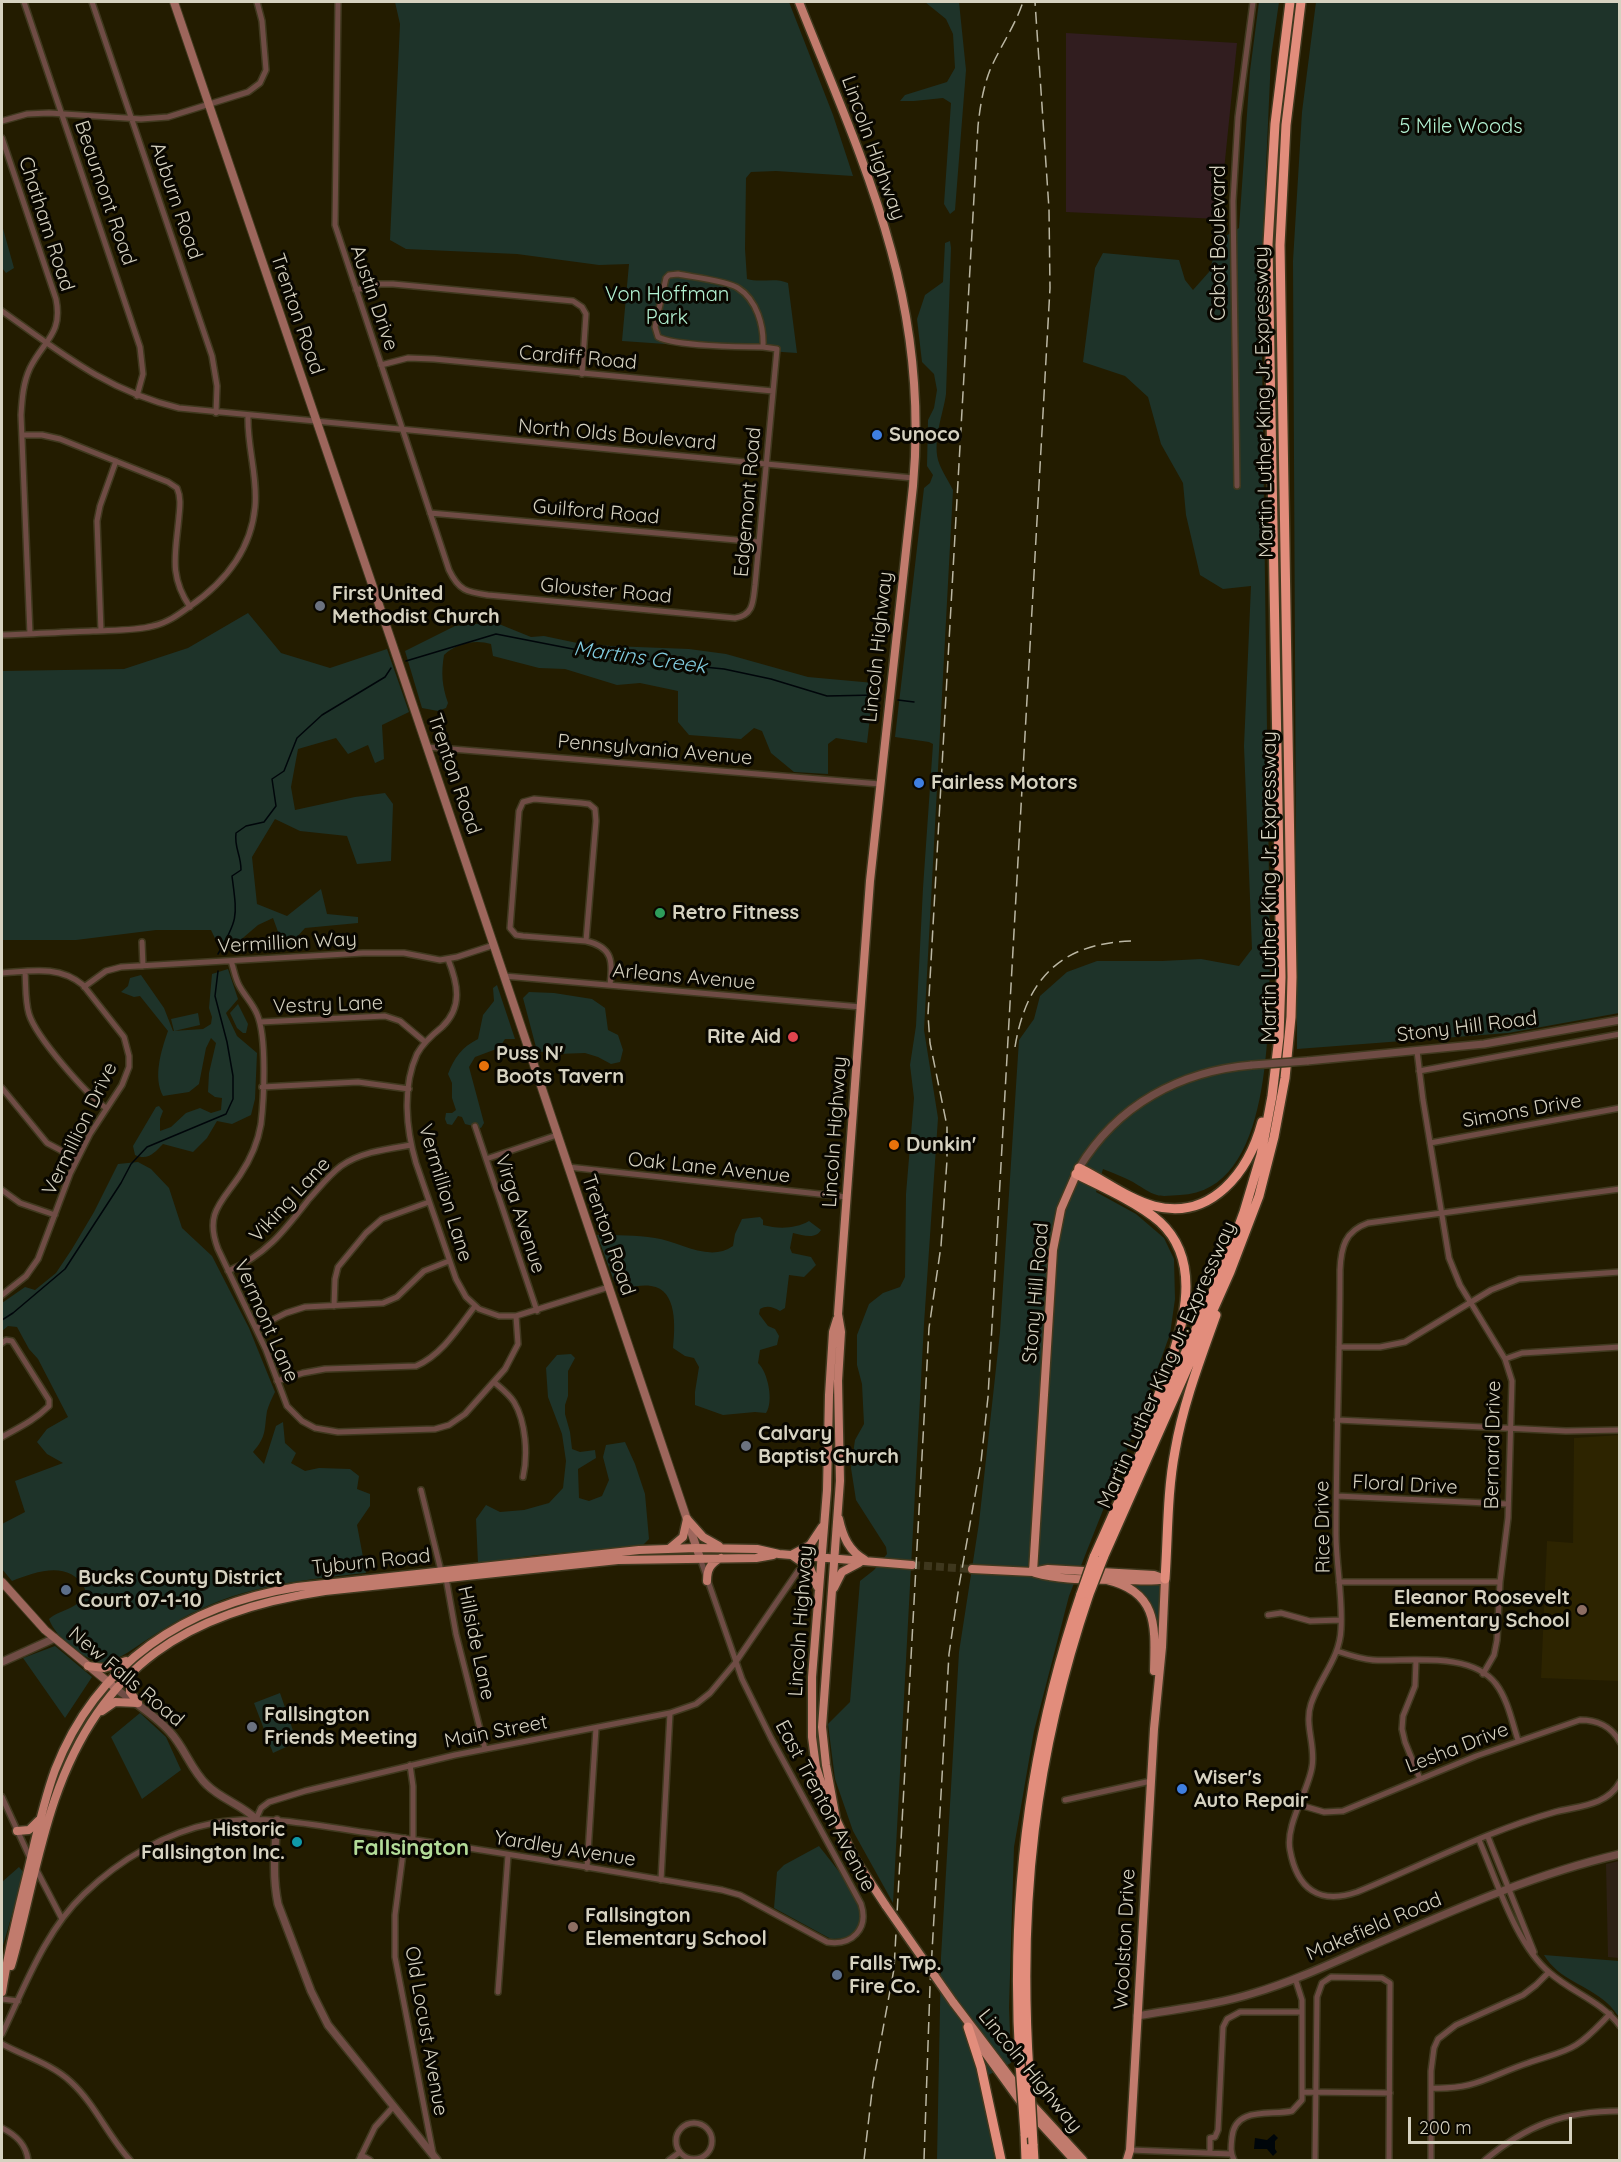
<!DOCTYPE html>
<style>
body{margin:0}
#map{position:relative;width:1621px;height:2162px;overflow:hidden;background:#231c00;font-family:Quicksand,sans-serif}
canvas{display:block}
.frame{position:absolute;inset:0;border:3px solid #d6d2c0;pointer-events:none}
.scale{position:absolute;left:1408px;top:2117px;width:164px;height:27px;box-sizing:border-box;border:3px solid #d6d2c0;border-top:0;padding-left:8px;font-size:18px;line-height:21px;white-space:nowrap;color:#d6d2c0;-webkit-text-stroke:4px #090700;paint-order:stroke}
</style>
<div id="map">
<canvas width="1621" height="2162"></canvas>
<div class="frame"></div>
<div class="scale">200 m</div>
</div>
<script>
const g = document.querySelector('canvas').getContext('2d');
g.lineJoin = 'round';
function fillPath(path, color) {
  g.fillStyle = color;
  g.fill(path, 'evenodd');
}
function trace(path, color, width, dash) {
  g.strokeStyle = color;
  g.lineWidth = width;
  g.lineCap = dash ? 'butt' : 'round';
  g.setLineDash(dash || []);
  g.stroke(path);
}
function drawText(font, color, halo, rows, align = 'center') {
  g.font = font + ' Quicksand,sans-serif';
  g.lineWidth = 6;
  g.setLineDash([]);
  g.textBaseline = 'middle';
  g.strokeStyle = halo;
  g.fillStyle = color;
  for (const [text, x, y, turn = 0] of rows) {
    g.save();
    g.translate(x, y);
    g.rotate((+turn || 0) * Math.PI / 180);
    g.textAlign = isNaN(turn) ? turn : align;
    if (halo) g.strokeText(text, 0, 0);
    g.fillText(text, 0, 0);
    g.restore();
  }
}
fillPath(new Path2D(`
 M1619,1861V1958L1608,1957L1606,1864Z`), '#2e2114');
fillPath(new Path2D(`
 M1066,33L1237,43L1219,219L1066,212Z`), '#311d1f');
fillPath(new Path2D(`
 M1619,1435V1681L1541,1678L1547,1541L1573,1543L1574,1438Z`), '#2d2400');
fillPath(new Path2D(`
 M395,2H789L833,115L853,176L776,171L751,172L746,178L745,249L747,279C761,283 775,277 788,283L797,353L622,341L629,264L599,265L517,254L406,249L390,240L400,24Z
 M925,2H959L966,70L955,210L950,214L944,204L951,103L943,98L914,101H900L905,95L947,82L955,68L953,34L946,19Z
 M1259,2H1279L1271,57L1261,278L1270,957C1268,1023 1274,1192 1180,1195C1173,1195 1163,1197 1157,1195C1149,1193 1140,1186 1133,1182C1124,1177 1113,1173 1103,1169L1096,1192L1136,1214L1164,1238L1174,1259L1175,1299L1170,1334L1143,1409L1069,1596L1034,1731L1014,1847L1009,2007L1011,2063L979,2080L995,2160H937L941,1957L959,1652L979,1523L1000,1332L1019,1040L1034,1019L1040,996L1067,972L1097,961H1162L1201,959L1239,966L1252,949L1244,746L1251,586L1223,589L1200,575L1186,515L1183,483L1161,444L1148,397L1125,376L1083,362L1095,268L1103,253L1179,260L1185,280L1193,290L1209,272L1219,240L1239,228L1250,71Z
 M1316,2H1619V1013L1508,1033L1297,1049L1293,261L1302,112Z
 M2,225L14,268L6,273L2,268Z
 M950,241L951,248L946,394C943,415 933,438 938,460C941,470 948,480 953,490L924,1030L938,1118L924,1324L893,1903L853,1831L835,1779L828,1724L850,1702L860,1581L874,1570L887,1554L886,1547L856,1500L851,1468L855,1440L864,1424L862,1384L857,1365V1335L869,1304L883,1293L900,1287L905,1277L906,1194L914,1098L910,1065L916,1026L923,888L933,744L929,742L895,737L924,488L930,483L933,475L927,466L928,420L934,408L937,390L934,374L922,362L917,319L925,295L943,282L945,243Z
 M248,613L281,653L330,668L387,649L409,712L382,725L384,759L375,763L368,745L348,754L336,738L298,749L291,787L295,810L355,797L385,793L393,804L391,861L357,864L347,836L300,831L275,819L252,857L257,904L287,916L321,889L327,914L358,917V923L305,928L287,948L281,940L273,918L258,925L223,955L211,930H156L76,940H2V671L124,669L188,648Z
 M494,622L531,637L544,636L582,644L611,646L689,649L726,654L808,677L874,683L867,743L836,738L828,744V774L794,772L771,753L762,731L754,728L741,739L689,735L678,722V691L640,683L617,685L565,669L539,668L493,656L491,644C476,639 456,643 444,655C441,673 442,686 448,703L446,708L438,711L422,708L405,651L455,626Z
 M228,969L238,999L226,1013L237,1036L257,1053L255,1099L251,1115L232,1124L217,1121L207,1138L193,1152L163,1144C154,1153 148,1161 135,1155L133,1146L156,1107L159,1106L163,1111L160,1119V1131L171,1127L186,1113L200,1108L211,1113L221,1110L222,1098L215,1097L208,1092L209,1073L216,1043L211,1038L206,1048L199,1084L189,1092L163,1096C153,1077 161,1051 168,1031L140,996L134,997L121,992L128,986L130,978L141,975L164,1008L173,1031L203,1029L211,1024L212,1017L209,1008L212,974Z
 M497,985L515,1039H505L499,1048L475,1057L469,1067L484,1123L481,1128L465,1124L462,1117L458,1116L452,1125L447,1124L445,1119L446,1113H452L456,1110L452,1098V1083L448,1074C454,1058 462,1047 478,1039L483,1015L494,1001L493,988Z
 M529,992L554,993L592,999L605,1008L608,1030L618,1035L623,1050L620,1062L611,1064L598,1057L585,1053L556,1054L537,1051L523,998Z
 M238,1004L248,1024L246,1033H243L237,1028L230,1013Z
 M198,1013L200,1025L174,1031L171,1019Z
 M138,1162L151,1169L169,1188L182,1228L212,1256L249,1328L275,1392C272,1398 269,1404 267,1411C264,1430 267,1436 253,1452L264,1464L276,1426L283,1422L285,1443L296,1453L291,1463L305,1471L319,1468L350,1469L359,1476L357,1489L370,1494V1506L357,1525L366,1573C310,1579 255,1584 203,1608C185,1616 167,1626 151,1637C134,1648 122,1658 103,1664C82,1657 57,1640 49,1619C62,1608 83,1609 85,1589C69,1559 36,1572 12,1581L2,1569V1524L25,1512L15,1481L63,1463L47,1454L37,1442L47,1429L68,1417L38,1359L29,1349L17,1327L8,1326L2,1331V1303L25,1287L35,1290L56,1273L72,1249L94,1212L118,1164Z
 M760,1217L763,1220V1225C778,1229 795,1229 809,1221L821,1230C815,1240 803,1235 793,1233L790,1248L792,1253L811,1257L816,1265L804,1277L789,1275L785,1308L780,1311C773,1307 767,1305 760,1309L759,1314L768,1326L775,1329L779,1336L777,1345L760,1350L758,1363C768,1372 774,1402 766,1413L755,1412L723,1415L695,1405V1392L699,1367L694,1358L685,1356L673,1348C675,1329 678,1289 651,1286C640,1284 630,1289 618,1286L614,1281L597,1235C616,1235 636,1235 655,1238C679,1241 709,1263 733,1246L735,1234L742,1219Z
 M571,1354L575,1358L568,1371V1396L565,1405V1414L570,1432L572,1449L580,1452L595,1450L596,1458L578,1469L579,1498L589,1501L602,1496L609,1480L603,1457L606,1445L625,1442L635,1464L645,1494L649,1539L642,1546L537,1555L478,1563L476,1519L486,1505L500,1512L524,1510L549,1503L563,1488L566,1461L562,1434L548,1397L546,1368L557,1355Z
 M1133,1583L1160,1584L1159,1625L1132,1586Z
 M55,1646L92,1677L65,1718L23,1658Z
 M280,1693L297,1742L273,1753L254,1703Z
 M140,1713L166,1737L181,1770L142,1799L111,1737Z
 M819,1846C832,1863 867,1902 860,1924C858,1930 852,1934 848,1938L831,1939L774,1908L777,1872L784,1865Z
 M19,1867L24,1873L2,1949V1882Z
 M1544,1955L1619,1961V2017C1615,2012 1612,2007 1607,2003C1586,1984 1559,1980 1544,1955Z`), '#1e3329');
fillPath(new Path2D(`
 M1274,2134L1278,2138L1275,2141V2149L1277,2152L1273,2156L1267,2149H1254L1255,2138L1267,2140Z`), '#00060a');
trace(new Path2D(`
 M406,661L496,634L624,659L724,669L771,679L827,696L876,695
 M898,700L914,702
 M218,954C239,918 237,916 232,876L241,870C241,854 234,848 236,833L246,826L264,822L276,806L272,779L284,771L297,738L322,715L385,677L391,668
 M2,1320L13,1313L65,1269L121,1183L131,1164L147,1147L226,1114L233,1099V1076L227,1042L215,996L218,971`), '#00060a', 1.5);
trace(new Path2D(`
 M912,1565L972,1569`), '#3e371d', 8, [8, 4]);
const minor = new Path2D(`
 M24,2L140,347L143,374L137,396
 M92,2L212,356L217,386L216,413
 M338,2L335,225L449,570C459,591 467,592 488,595L735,618C754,615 753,601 755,585L777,349L763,347C764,326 757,300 738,288C728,281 692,277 678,274L669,275L666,278L655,327L658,337C674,346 742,347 763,347
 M2,121L27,114L49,113L141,119L168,117L248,92L260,83L266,70L262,21L257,2
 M2,138L56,299C63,334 44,340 30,368C23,383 22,399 21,415L30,634
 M356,290L380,284H393L573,301L582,307L586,314L582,374
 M2,311C61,353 107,391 179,408L913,478
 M381,365L408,358L434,359L773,391
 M22,435H42L60,439L168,482L177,488C181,497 180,506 179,516C176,552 168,575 190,607
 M1237,486L1233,201L1238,117L1253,2
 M430,513L759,542
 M101,631L97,521L100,506L116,461
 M2,635C32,634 63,632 93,631C113,630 134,631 153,626C167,623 178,615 189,607C224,583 251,551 255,507C258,476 247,447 248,416
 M427,747L880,784
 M534,799L581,803L589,804L595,809L596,821L586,941L523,936L516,935L510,928L519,811L523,802Z
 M586,941C613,947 613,962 610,985
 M142,942L143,966
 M448,959C458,984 463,1007 442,1027C432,1035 423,1043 417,1054C402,1087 406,1129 416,1163L456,1279L466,1297L479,1309L499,1316H516L609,1287
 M231,961C234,969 235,979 240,987C245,996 253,1004 257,1014C267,1037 264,1098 261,1124C258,1142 250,1160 240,1175C222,1202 204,1213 218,1249L266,1350L287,1406L302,1421L315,1428L338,1432L435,1429L449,1425L465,1414L505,1369L518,1344L516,1316
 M25,972C26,985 25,1001 29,1014C36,1037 86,1094 106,1108
 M2,973C31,971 59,965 83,985L124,1037L129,1056V1067L122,1085L90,1134L70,1174L38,1259L26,1276L2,1295
 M504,976L861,1007
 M84,987L106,971L121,967L363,953H404L440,960L457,957L494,945
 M260,1022L385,1016L400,1021L425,1042
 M1417,1051L1423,1100L1449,1258L1460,1285L1505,1359L1512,1381L1508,1518L1500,1582L1497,1640L1494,1655L1483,1674
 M1419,1071L1620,1034
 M262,1087L358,1082L409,1089
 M2,1088L47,1143L77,1159
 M475,1126L537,1311
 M1430,1143L1620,1108
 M486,1159L557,1135
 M568,1167L847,1197
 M1620,1189L1368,1223C1345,1231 1341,1247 1340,1270C1340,1358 1336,1446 1336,1534C1336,1565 1343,1597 1341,1629C1340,1658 1320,1677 1311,1704C1304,1725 1316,1746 1312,1767C1308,1792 1285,1825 1290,1850C1297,1889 1319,1905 1357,1892C1423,1865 1487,1831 1555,1812C1578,1806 1607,1806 1620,1782
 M2,1190L20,1203L55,1215
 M228,1271C266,1255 284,1231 309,1199C319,1188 329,1175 341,1166C361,1152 387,1149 411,1145
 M334,1306L335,1279L338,1267L366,1233L382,1219L429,1202
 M256,1328L286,1313L305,1307L383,1303L397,1297L424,1271L449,1261
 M2,1343L6,1340L12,1341L49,1400V1406C35,1420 18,1428 2,1437
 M1339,1347H1380L1405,1342L1491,1290L1519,1279L1620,1272
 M1505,1359L1522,1353L1620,1347
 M277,1381L303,1373L325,1369L416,1366C442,1355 459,1327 475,1306
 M494,1382C501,1388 509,1394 514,1402C526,1422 528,1455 523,1477
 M1337,1420L1566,1431L1620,1430
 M421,1490L441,1571
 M1337,1496L1508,1504
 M446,1578L456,1634L485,1749
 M1339,1582H1500
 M1268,1615L1281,1613L1310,1621L1341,1620
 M1337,1651C1349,1655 1360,1659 1373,1660C1409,1662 1471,1651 1496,1684C1508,1700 1512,1722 1518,1740
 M1416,1660L1415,1686L1403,1716L1402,1729L1405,1742L1420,1779
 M410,1765L413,1786V1839
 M2,1797L30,1858
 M1065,1800L1151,1781
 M1300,1805L1324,1812L1343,1811L1476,1756L1580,1720C1598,1720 1611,1726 1620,1742
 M256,1819L261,1808L269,1802L305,1791L455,1755L670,1713L696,1704L710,1693L735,1663L798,1571
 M1488,1837L1534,1952
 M405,1838L395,1915V1957L433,2153
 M1479,1840C1497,1881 1516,1945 1550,1973C1573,1993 1601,2001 1620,2026
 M587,1868L596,1728
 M36,1869L62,1919
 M661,1880L670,1713
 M498,1992L508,1855
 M2,1999L18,2001
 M2,2034C25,1986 45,1931 84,1894C119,1860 166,1832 214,1823C267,1813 323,1827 376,1834C492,1851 607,1870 722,1890L740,1895L827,1942C852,1946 869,1929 861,1904L771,1738L742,1679L700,1558
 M2,2044C24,2056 52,2064 71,2082C95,2104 108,2136 130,2160
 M1431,2088C1475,2090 1489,2076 1528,2063C1543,2057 1562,2054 1576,2045C1589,2037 1599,2025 1610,2014
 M1303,2092L1390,2093
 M676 2141a18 18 0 1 1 36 0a18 18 0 1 1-36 0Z
 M2,2128C16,2135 26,2144 28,2160
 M1130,2150L1231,2154
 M1210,2153V2138L1215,2137L1218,2130L1223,2027L1227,2019L1240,2012H1302
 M361,2155L370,2160
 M359,2160L375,2127L393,2107
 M669,2160L680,2152
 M1234,2160C1230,2152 1231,2146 1232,2137C1235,2106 1271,2116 1292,2111L1302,2100V2000L1295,1978
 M1315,2160L1317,1997L1322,1983L1331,1977L1382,1978L1390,1983L1389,2160
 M1431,2160V2071L1434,2048L1438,2039L1456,2025L1523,1995L1536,1985L1549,1972
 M1485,2160C1527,2125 1564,2111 1620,2111`);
const tertiary = new Path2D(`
 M1307,1061L1484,1044L1620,1020
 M1079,1168C1117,1105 1180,1071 1252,1065
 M2,1662L55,1638
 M116,1689C135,1703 155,1715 170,1732C185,1748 191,1770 207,1785C221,1799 242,1805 256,1819
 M277,1820C275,1849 272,1875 278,1904L311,1991L328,2025L437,2160
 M1137,2016C1176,2009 1216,2005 1254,1993C1291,1982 1328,1965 1364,1949C1447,1913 1530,1875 1620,1854`);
const secondary = new Path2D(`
 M174,2L391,640L700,1558
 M2,1582L45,1630L113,1686`);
const primary = new Path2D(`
 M799,2C831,83 868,165 891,250C912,326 920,408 913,486L870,881L838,1314L841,1332L838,1381L840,1481L822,1727L826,1765L836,1819
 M837,1319L833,1332L829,1395L827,1490L812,1677V1737L816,1767L827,1800L855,1859L886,1906
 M687,1519L703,1537L719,1546
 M839,1519C843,1537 849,1551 865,1560
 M670,1548L683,1537L687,1519
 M793,1554L810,1545L822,1527
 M793,1556L810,1568L817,1586
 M972,1569L1033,1572L1048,1569L1154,1575L1165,1579
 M1033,1572L1053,1250L1061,1209L1078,1170
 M1035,1573C1063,1581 1094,1579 1123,1580C1138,1580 1151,1582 1165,1579
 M1107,1580C1159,1592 1155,1628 1154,1671
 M707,1581C707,1570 710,1563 721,1558
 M834,1588L842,1572L859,1563
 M88,1666L104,1668L126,1661
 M130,1675V1692L138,1703
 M102,1711L115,1702L138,1703
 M17,1831L29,1830L38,1821
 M11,1966C27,1911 36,1854 55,1799C101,1665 188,1611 325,1591L618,1560L756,1558L773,1555
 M2,1992C8,1951 18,1911 28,1871C36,1837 43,1803 55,1770C97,1662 186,1605 297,1587L639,1550L696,1548L757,1549L779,1554L912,1565
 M953,2002L1025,2097L1083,2160
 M973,2036L1020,2101L1074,2160
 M1127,2160L1130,2150L1154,1729L1162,1647L1165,1579`);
const motorway = new Path2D(`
 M1079,1168C1104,1180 1128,1199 1154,1206C1212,1221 1249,1171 1262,1122
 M1076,1174C1101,1186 1140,1204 1160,1222C1212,1270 1173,1353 1154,1408
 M1094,1557L1223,1269L1244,1212L1261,1155L1272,1096L1279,1037L1281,977L1268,244L1275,124L1290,2
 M1103,1558L1230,1272L1259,1196L1274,1137L1285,1078L1291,1017L1292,977L1280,245L1286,125L1301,2
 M1165,1579C1168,1536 1167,1493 1175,1451C1183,1404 1200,1360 1216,1315
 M968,2027L981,2067L1001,2160
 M1020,2063C1010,1902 1029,1746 1081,1594
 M1029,2073C1018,1903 1034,1756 1089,1594
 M1025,2134L1026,2160
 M1033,2144L1034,2160`);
trace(minor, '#40391f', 8);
trace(tertiary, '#40391f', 10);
trace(secondary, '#40391f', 10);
trace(primary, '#40391f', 11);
trace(motorway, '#40391f', 12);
trace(minor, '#6f4c45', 5);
trace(tertiary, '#6f4c45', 7);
trace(secondary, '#9d665c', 8);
trace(primary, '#c17b6d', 8);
trace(motorway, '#e28d7c', 9);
trace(new Path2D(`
 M1015,1047C1026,979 1061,943 1132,941
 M864,2160L873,2083L894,1969L929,1328L941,1246L947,1160V1126L930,1043L928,1015L978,126C980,107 983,88 990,70C1000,47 1015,26 1023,2
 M924,2160L930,1987L949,1654L959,1586L981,1462L988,1397L1050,288L1049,209L1035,2`), '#bbb7a3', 1.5, [12, 6]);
const tertiaryBridge = new Path2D(`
 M1252,1065L1307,1061`);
const primaryBridge = new Path2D(`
 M886,1906L953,2002`);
const motorwayBridge = new Path2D(`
 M1081,1594L1094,1557
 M1089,1594L1103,1558
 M1020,2063L1025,2134
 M1029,2073L1033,2144`);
trace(tertiaryBridge, '#40391f', 10, []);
trace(primaryBridge, '#40391f', 11, []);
trace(motorwayBridge, '#40391f', 12, []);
trace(tertiaryBridge, '#6f4c45', 7);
trace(primaryBridge, '#c17b6d', 8);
trace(motorwayBridge, '#e28d7c', 9);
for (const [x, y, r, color] of [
 [877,435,6,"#3f7fe0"],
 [320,606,6,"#6b7280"],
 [919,783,6,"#3f7fe0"],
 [660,913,6,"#2e9e5b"],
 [793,1037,6,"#e0444e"],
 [484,1066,6,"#e8710a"],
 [894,1145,6,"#e8710a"],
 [746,1446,6,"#6b7280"],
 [66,1590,6,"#5c6f8a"],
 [1582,1610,6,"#8d6e63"],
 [252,1727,6,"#6b7280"],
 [1182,1789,6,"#3f7fe0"],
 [297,1842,6,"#0f9aa8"],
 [573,1927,6,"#8d6e63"],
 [837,1975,6,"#5c6f8a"]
]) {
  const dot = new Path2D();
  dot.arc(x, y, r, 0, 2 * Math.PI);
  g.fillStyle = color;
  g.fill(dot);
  trace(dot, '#090700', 2);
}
drawText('20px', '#b3f2d2', '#090700', [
 ["5 Mile Woods",1461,127],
 ["Von Hoffman",667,295],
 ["Park",667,318]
]);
drawText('20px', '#d6d2c0', '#090700', [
 ["Lincoln Highway",873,148,70],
 ["Beaumont Road",105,193,71],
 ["Auburn Road",176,201,71],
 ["Chatham Road",46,224,72],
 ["Cabot Boulevard",1219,243,-90],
 ["Austin Drive",374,298,71],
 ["Trenton Road",297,314,71],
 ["Cardiff Road",578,358,5],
 ["Martin Luther King Jr. Expressway",1264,402,-91],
 ["North Olds Boulevard",617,435,5],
 ["Edgemont Road",748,502,-85],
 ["Guilford Road",596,512,5],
 ["Glouster Road",606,591,5],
 ["Lincoln Highway",878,647,-84],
 ["Pennsylvania Avenue",655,750,5],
 ["Trenton Road",454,774,71],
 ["Martin Luther King Jr. Expressway",1270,887,-90],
 ["Vermillion Way",287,943,-3],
 ["Arleans Avenue",684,977,5],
 ["Vestry Lane",328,1005,-2],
 ["Stony Hill Road",1467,1027,-7],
 ["Simons Drive",1522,1111,-10],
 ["Vermillion Drive",80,1129,-64],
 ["Lincoln Highway",835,1132,-86],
 ["Oak Lane Avenue",709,1168,6],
 ["Vermillion Lane",445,1193,73],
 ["Viking Lane",290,1200,-47],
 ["Virga Avenue",520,1214,72],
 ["Trenton Road",608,1235,71],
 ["Stony Hill Road",1036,1293,-85],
 ["Vermont Lane",266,1321,66],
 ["Martin Luther King Jr. Expressway",1167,1365,-66],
 ["Bernard Drive",1493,1445,-89],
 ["Floral Drive",1405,1485,3],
 ["Rice Drive",1323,1527,-91],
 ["Tyburn Road",371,1562,-6],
 ["Lincoln Highway",801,1621,-86],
 ["Hillside Lane",476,1643,78],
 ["New Falls Road",126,1677,40],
 ["Main Street",496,1732,-11],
 ["Lesha Drive",1457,1748,-21],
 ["East Trenton Avenue",825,1806,62],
 ["Yardley Avenue",565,1849,9],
 ["Makefield Road",1374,1927,-23],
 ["Woolston Drive",1125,1939,-87],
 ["Old Locust Avenue",426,2031,80],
 ["Lincoln Highway",1030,2071,51]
]);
drawText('bold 20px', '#d6d2c0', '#090700', [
 ["Sunoco",889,435],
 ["First United",332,594],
 ["Methodist Church",332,617],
 ["Fairless Motors",931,783],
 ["Retro Fitness",672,913],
 ["Rite Aid",781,1037,"right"],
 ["Puss N'",496,1054],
 ["Boots Tavern",496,1077],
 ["Dunkin'",906,1145],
 ["Calvary",758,1434],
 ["Baptist Church",758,1457],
 ["Bucks County District",78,1578],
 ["Court 07-1-10",78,1601],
 ["Eleanor Roosevelt",1570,1598,"right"],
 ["Elementary School",1570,1621,"right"],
 ["Fallsington",264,1715],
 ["Friends Meeting",264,1738],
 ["Wiser's",1194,1778],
 ["Auto Repair",1194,1801],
 ["Historic",285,1830,"right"],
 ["Fallsington Inc.",285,1853,"right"],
 ["Fallsington",585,1916],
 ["Elementary School",585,1939],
 ["Falls Twp.",849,1964],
 ["Fire Co.",849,1987]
], 'left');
drawText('italic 21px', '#81cbde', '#090700', [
 ["Martins Creek",640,658,8]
]);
drawText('bold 22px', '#b2db98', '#090700', [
 ["Fallsington",411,1848]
]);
</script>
